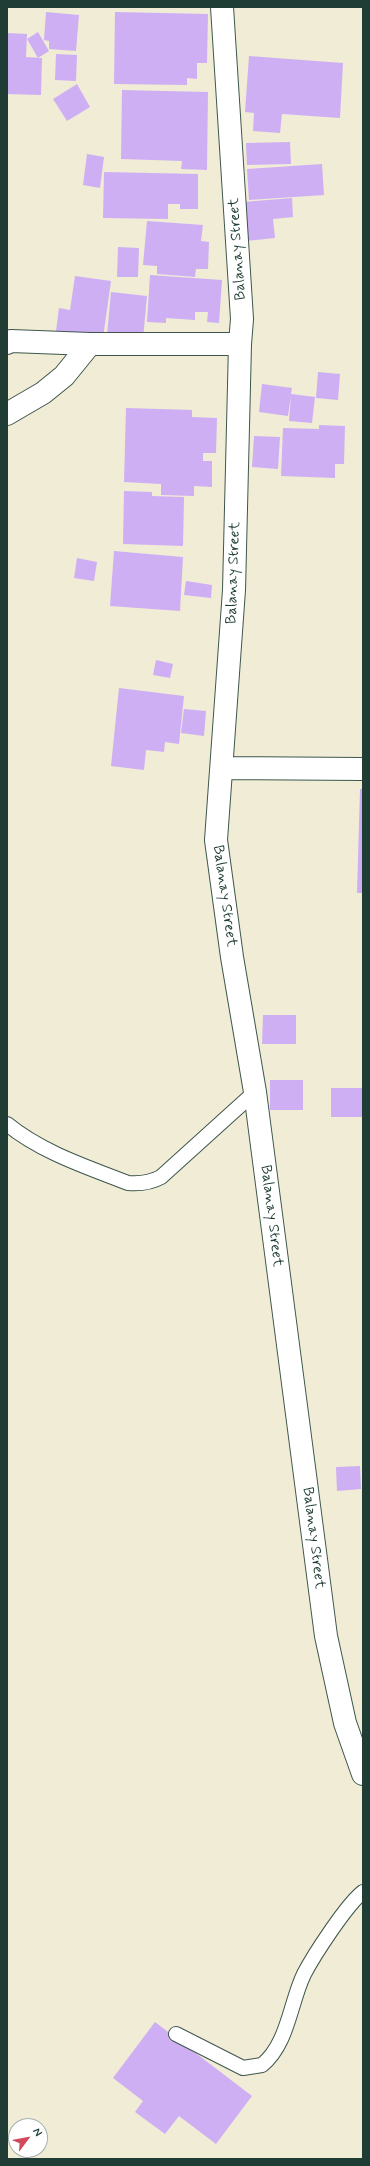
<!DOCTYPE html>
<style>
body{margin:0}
#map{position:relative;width:370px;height:2166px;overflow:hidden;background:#f0ecd6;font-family:Mynerve,sans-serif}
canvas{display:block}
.frame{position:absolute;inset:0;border:8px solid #1f3d34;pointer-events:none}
.north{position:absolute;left:8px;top:2118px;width:40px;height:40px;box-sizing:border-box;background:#fff;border:1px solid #a5b1ae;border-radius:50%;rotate:58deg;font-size:11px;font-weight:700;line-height:16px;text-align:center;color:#1f3d34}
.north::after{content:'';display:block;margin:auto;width:14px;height:18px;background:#d1495b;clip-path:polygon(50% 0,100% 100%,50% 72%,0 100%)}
</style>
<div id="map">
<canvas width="370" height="2166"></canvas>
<div class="frame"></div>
<div class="north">N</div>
</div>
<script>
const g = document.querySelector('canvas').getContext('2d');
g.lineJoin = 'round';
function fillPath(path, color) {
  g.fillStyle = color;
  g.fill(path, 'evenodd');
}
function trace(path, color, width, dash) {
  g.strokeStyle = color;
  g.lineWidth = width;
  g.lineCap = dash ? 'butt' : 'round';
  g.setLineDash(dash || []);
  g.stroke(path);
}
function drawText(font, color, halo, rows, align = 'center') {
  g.font = font + ' Mynerve,sans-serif';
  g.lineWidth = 3;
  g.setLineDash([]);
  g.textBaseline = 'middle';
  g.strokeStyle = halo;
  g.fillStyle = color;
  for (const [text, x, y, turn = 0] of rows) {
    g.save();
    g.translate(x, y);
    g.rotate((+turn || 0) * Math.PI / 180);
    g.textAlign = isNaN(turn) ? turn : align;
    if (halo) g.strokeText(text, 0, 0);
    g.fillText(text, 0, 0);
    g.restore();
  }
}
fillPath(new Path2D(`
 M46,12L79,15L76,51L49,49V41L44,40Z
 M115,12L208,14L207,63H197V79L187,78V85L114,84Z
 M38,32L49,51L38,58L27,39Z
 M7,33L27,34L26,57L42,58L41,95L7,94Z
 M56,54L77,55L76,81L55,80Z
 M249,56L343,63L340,118L282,114L280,133L253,131L254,113L245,112Z
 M77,84L90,107L67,121L53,99Z
 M122,90L208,92L207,170L181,169L182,161L121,159Z
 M290,142L291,164L247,165L246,143Z
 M87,154L104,157L100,188L83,185Z
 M322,164L324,195L249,200L247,169Z
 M104,172L198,174V209H180V204H168V219L103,218Z
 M292,198L293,217L273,219L275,238L246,241L243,202Z
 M147,221L203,225L201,241L209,242L208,269H196L195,277L157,274V266L143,265Z
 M118,247L139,248L138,277H117Z
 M150,275L222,280L219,323L207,322L208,312H195V320L166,318V323L147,322Z
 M75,276L111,281L103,338L56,331L59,308L70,310Z
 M111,292L147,296L143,339L107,335Z
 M318,372L340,374L338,400L316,398Z
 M262,384L292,388L291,394L315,397L312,423L289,421L291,396L288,416L259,412Z
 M126,408L192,410V417L217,418L216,453H203V461H212V487L194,486V496L161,495V484L124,482Z
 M319,425L345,426L344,464H335V478L281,476L283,428L319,429Z
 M254,436L280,437L278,469L252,467Z
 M124,491L152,492V496L184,497L183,546L123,544Z
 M114,551L183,557L180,611L110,606Z
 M77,558L97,562L94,581L74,578Z
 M186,581L212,585L211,598L184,595Z
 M156,660L173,664L170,678L153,675Z
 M119,688L184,696L179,744L165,742L164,752L146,750L144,770L111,766Z
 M184,709L206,711L204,736L181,733Z
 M360,789H363V893H357Z
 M263,1015H296V1044H262Z
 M270,1080H303V1110H270Z
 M331,1088H363V1117H331Z
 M360,1466L361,1489L337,1491L336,1467Z
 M155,2022L252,2096L216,2144L179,2116L165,2134L135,2112L143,2101L113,2078Z`), '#ceaff4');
const lane = new Path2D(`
 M7,1124C41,1152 87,1167 128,1183C140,1184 150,1183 161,1177L255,1092
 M176,2034L243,2068L262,2065C288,2044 290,2003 304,1974C314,1955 347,1904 363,1892`);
const street = new Path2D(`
 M222,7L242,319L240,344L234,590L216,840L232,957L255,1092L326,1636L345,1723L363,1774
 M7,343L11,341L90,344H240
 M7,414L43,393L64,376L90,344
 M222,768L363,769`);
trace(lane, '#3e574c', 16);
trace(street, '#3e574c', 24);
trace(lane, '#fff', 14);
trace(street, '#fff', 22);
drawText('15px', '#1f3d34', '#fff', [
 ["Balanay Street",238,249,-94],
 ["Balanay Street",234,573,-88],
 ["Balanay Street",224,896,82],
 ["Balanay Street",271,1216,83],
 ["Balanay Street",313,1538,83]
]);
</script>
